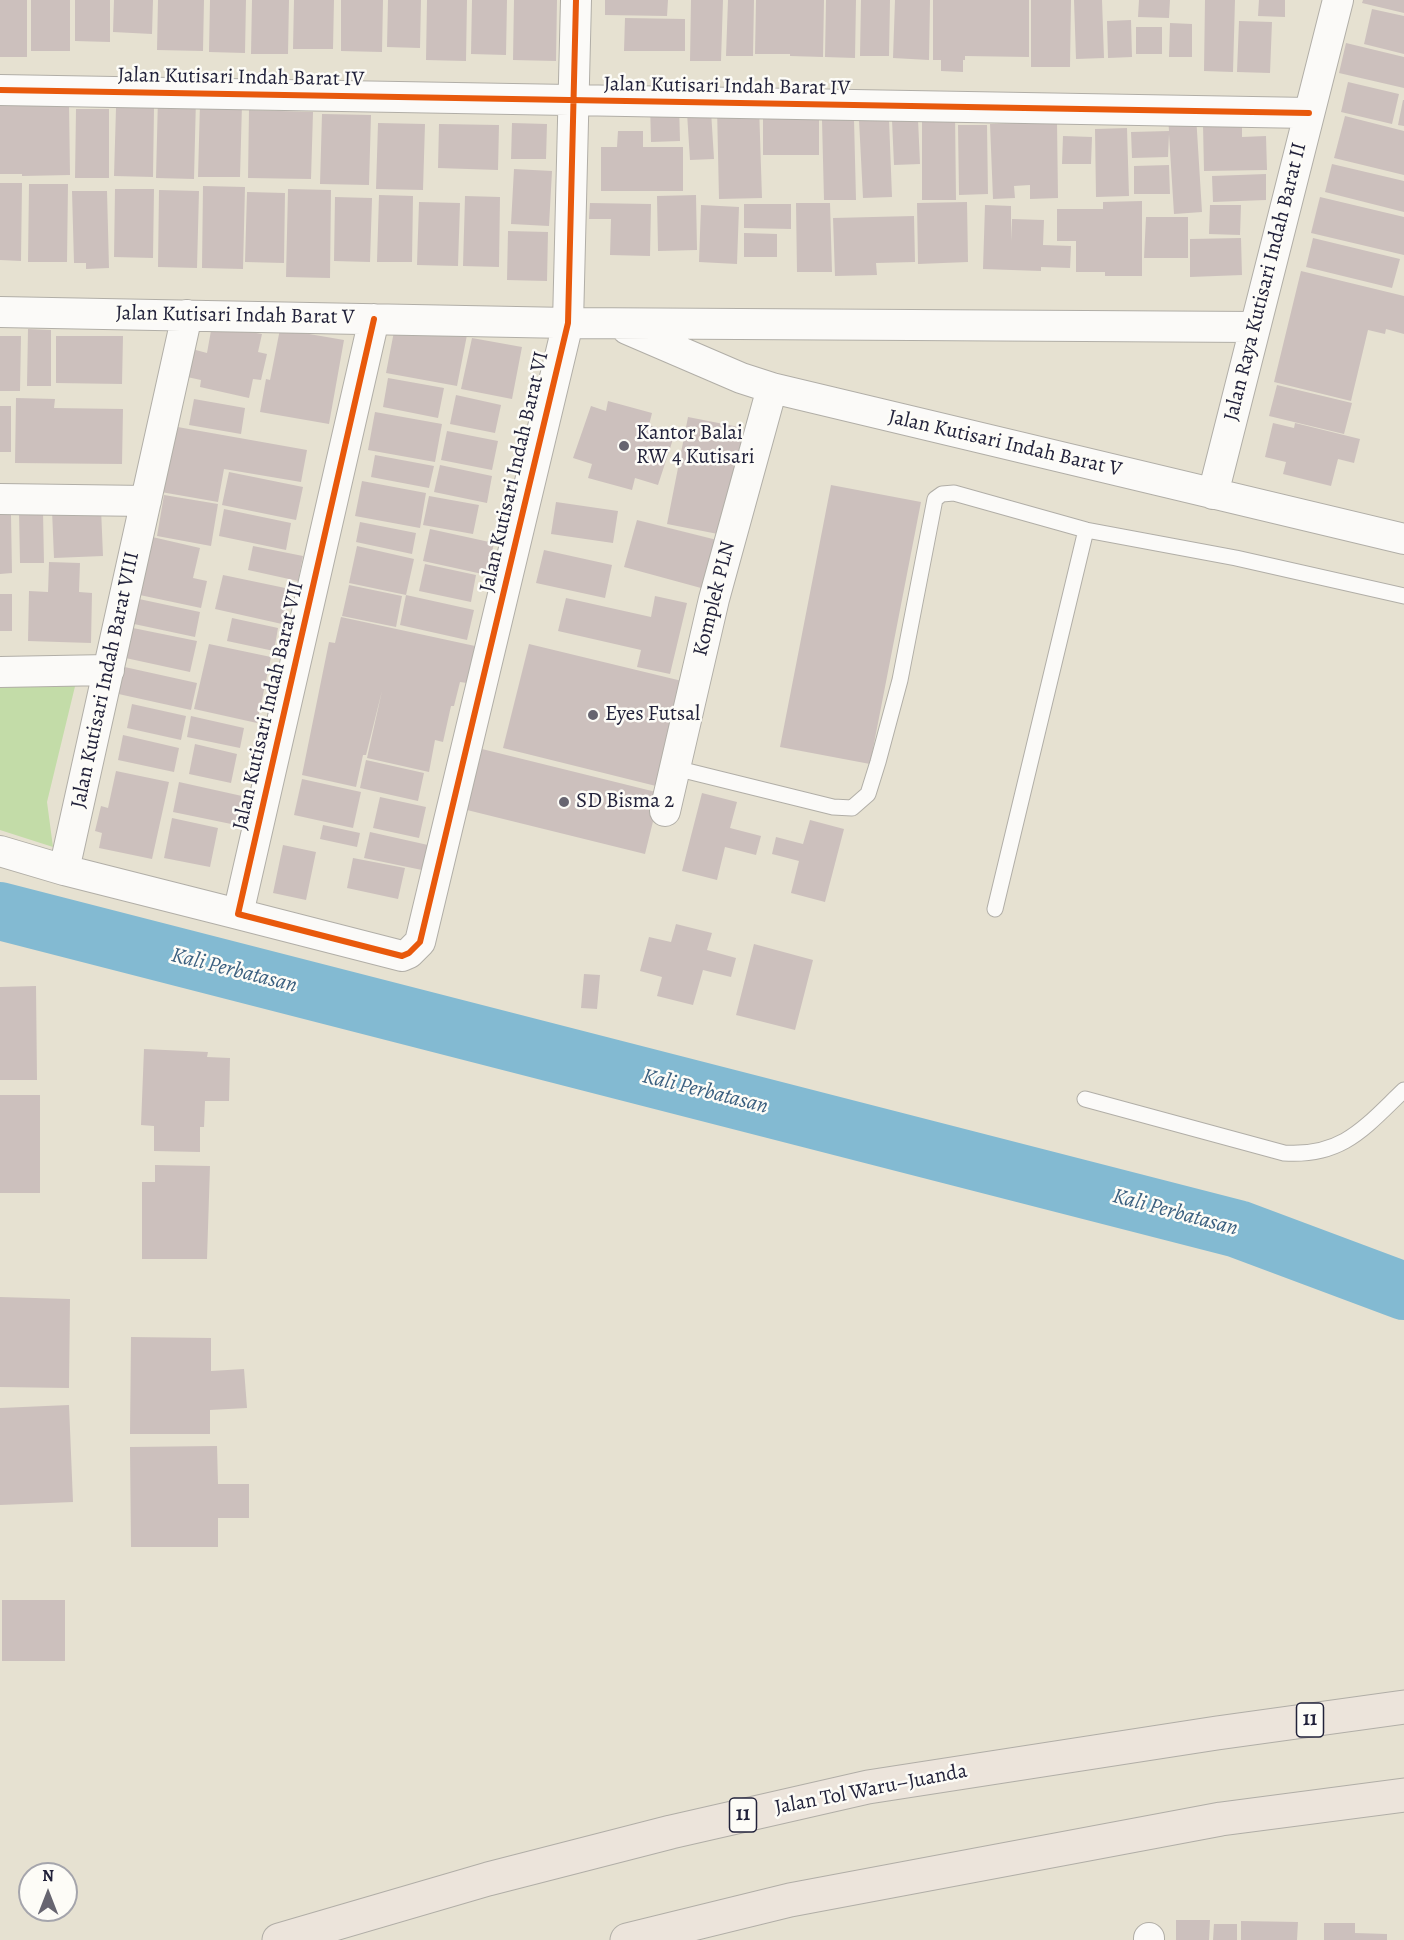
<!DOCTYPE html>
<meta charset="utf-8">
<style>
body{margin:0}
#map{position:relative;width:1404px;height:1940px;overflow:hidden;background:#e6e1d1;font-family:Alegreya,serif}
canvas{display:block}
.north{position:absolute;left:18px;top:1862px;width:60px;height:60px;box-sizing:border-box;background:#fdfcf7;border:2px solid #a5a5ac;border-radius:50%;rotate:0deg;font-size:16px;font-weight:700;line-height:24px;text-align:center;color:#22223b}
.north::after{content:'';display:block;margin:auto;width:21px;height:27px;background:#676570;clip-path:polygon(50% 0,100% 100%,50% 72%,0 100%)}
</style>
<div id="map">
<canvas width="1404" height="1940"></canvas>
<div class="north">N</div>
</div>
<script>
const g = document.querySelector('canvas').getContext('2d');
g.lineJoin = 'round';
function fillPath(path, color) {
  g.fillStyle = color;
  g.fill(path, 'evenodd');
}
function trace(path, color, width, dash) {
  g.strokeStyle = color;
  g.lineWidth = width;
  g.lineCap = dash ? 'butt' : 'round';
  g.setLineDash(dash || []);
  g.stroke(path);
}
function drawText(font, color, halo, rows, align = 'center') {
  g.font = font + ' Alegreya,serif';
  g.lineWidth = 5;
  g.setLineDash([]);
  g.textBaseline = 'middle';
  g.strokeStyle = halo;
  g.fillStyle = color;
  for (const [text, x, y, turn = 0] of rows) {
    g.save();
    g.translate(x, y);
    g.rotate((+turn || 0) * Math.PI / 180);
    g.textAlign = isNaN(turn) ? turn : align;
    if (halo) g.strokeText(text, 0, 0);
    g.fillText(text, 0, 0);
    g.restore();
  }
}
fillPath(new Path2D(`
 M78,674L47,802L53,847L0,830V677Z`), '#c3dca8');
trace(new Path2D(`
 M0,911L1238,1229L1404,1291`), '#83bad2', 58);
fillPath(new Path2D(`
 M0,0H27V57H0Z
 M31,0H70V51H31Z
 M75,0H110V42L75,41Z
 M114,0H153L152,34L113,32Z
 M158,0H204L203,51L157,50Z
 M210,0H246L245,53L209,52Z
 M252,0H289L288,54H251Z
 M294,0H334L333,49H293Z
 M341,0H383L382,52L341,51Z
 M388,0H421L420,48L387,47Z
 M427,0H467L466,61L426,60Z
 M472,0H507L506,55L471,54Z
 M514,0H557L556,61L513,60Z
 M605,0H668L667,16L605,15Z
 M691,0H723L721,61H690Z
 M728,0H754L753,56H726Z
 M756,0H824L823,57L790,56V54H755Z
 M826,0H856L855,58L825,57Z
 M861,0H890L889,56H860Z
 M895,0H930L929,60L893,58Z
 M933,0H1029V57L965,56V60H963V72L941,71V60H933Z
 M1031,0H1071L1070,67H1031Z
 M1074,0H1102L1104,58L1076,59Z
 M1139,0H1170L1169,18L1138,17Z
 M1205,0H1235L1233,72L1204,71Z
 M1259,0H1285V17L1258,16Z
 M1363,0H1404V13L1362,3Z
 M1372,9L1404,16V54L1364,44Z
 M625,18L685,19V51H624Z
 M1131,20L1132,57L1108,58L1107,21Z
 M1239,21L1272,22L1270,73L1237,72Z
 M1170,23L1192,24V57H1169Z
 M1136,27H1162V54H1136Z
 M1346,43L1404,57V88L1339,73Z
 M1348,82L1399,94L1392,124L1341,112Z
 M158,97L196,98L194,179L156,178Z
 M1403,100H1404V126L1398,125Z
 M69,103L70,175L22,176V174H0V105Z
 M200,103L242,104L240,177H198Z
 M679,103L680,141L651,142L650,104Z
 M759,106L762,198L719,199L717,107Z
 M116,108H154L153,177L114,176Z
 M76,109H109V178H75Z
 M249,110L313,112L311,179L248,178Z
 M711,111L714,159L690,160L687,113Z
 M955,111L956,200H922V112Z
 M322,114L371,115L369,185L320,184Z
 M819,114V155H763V115Z
 M1196,115L1202,212L1174,214L1169,134L1168,157L1132,158L1131,132L1169,131L1168,116Z
 M1345,116L1404,131V175L1334,158Z
 M854,119L856,200H824L822,120Z
 M889,119L892,197L863,198L859,120Z
 M918,119L920,164L894,165L892,120Z
 M1057,122L1058,198L1030,199V185L1014,186L1015,198L993,199L990,124Z
 M378,123L425,124L423,190L376,189Z
 M512,123L547,124L546,159H511Z
 M439,124L499,125L498,170L438,168Z
 M1242,124V137L1266,136L1267,170L1204,171L1203,125Z
 M958,125H987L988,194L959,195Z
 M1127,128L1129,196L1096,197L1095,129Z
 M618,131H643V147H683V191H601V147H617Z
 M1063,136L1092,137L1091,164H1062Z
 M1332,164L1404,181V212L1325,192Z
 M1169,165L1170,194H1134V166Z
 M514,169L552,171L549,226L511,224Z
 M1266,174V200L1213,202L1212,176Z
 M0,183H22L21,261L0,260Z
 M29,184H68L67,262H28Z
 M203,186L245,187L243,269L202,268Z
 M115,189H154L153,258L114,257Z
 M288,189L331,190L330,278L286,277Z
 M159,190L199,191L197,268L158,267Z
 M72,191H107L109,268L86,269V263H74Z
 M247,192L285,193L284,263L245,262Z
 M379,195L413,196L412,262H377Z
 M696,195L697,250L658,251L657,196Z
 M465,196L500,197L499,267L463,266Z
 M335,197L372,198L370,262L334,261Z
 M1320,197L1404,217V255L1311,233Z
 M1142,201V276H1105V272H1076V241H1057V209H1103V202Z
 M419,202L460,203L458,266L417,265Z
 M967,202L968,262L918,264L917,203Z
 M590,203L651,204L650,256L610,255L611,219H589Z
 M796,203H830L832,272H797Z
 M744,204H791V229L744,228Z
 M701,205L739,207L737,264L699,262Z
 M985,205L1011,206V241L1012,219L1044,220L1043,245L1071,246L1070,268L1041,267V271L983,269Z
 M1210,205H1241L1240,235L1209,234Z
 M914,216L915,262L876,263L877,275L835,276L833,218Z
 M1146,217H1188V258H1144Z
 M508,231L548,232L547,281L507,280Z
 M744,233L777,234V257H744Z
 M1241,238L1242,275L1190,277V239Z
 M1313,238L1400,259L1392,288L1306,267Z
 M1301,271L1404,296V334L1386,329L1385,334L1368,330L1351,401L1274,382Z
 M396,321L467,335L457,386L386,373Z
 M212,325L262,334L258,352L267,354L261,380L253,379L249,398L200,387L201,380L187,377L192,349L207,353Z
 M28,329L51,330V386H27Z
 M280,329L344,340L329,424L260,412L266,379L270,380Z
 M0,336H21L20,391H0Z
 M56,336H123L122,384L56,383Z
 M472,338L522,347L512,399L461,389Z
 M388,378L444,388L438,418L383,407Z
 M1277,385L1352,403L1344,434L1269,416Z
 M456,395L501,405L495,433L450,424Z
 M16,398L55,399L54,408L123,409L122,464L15,463Z
 M194,399L245,408L241,434L189,425Z
 M608,401L652,413L649,425L675,433L658,485L635,478L632,490L588,478L592,464L573,458L591,406L606,411Z
 M0,406H11V452H0Z
 M375,412L442,424L435,462L368,450Z
 M688,417L744,428L723,535L667,524Z
 M1273,423L1294,428L1295,423L1360,439L1354,463L1338,459L1331,486L1283,474L1286,462L1265,457Z
 M172,426L307,450L301,482L224,469L218,502L161,492Z
 M447,431L498,441L492,470L441,460Z
 M375,455L434,466L429,488L371,477Z
 M440,465L492,476L487,503L434,492Z
 M229,472L303,487L296,520L222,505Z
 M362,481L426,493L420,528L355,516Z
 M831,485L921,502L870,764L780,747Z
 M164,495L218,504L211,546L157,536Z
 M429,496L479,505L473,534L423,525Z
 M556,502L618,511L613,543L551,534Z
 M101,508L103,556L54,558L52,510Z
 M224,509L291,523L286,550L219,536Z
 M43,511L44,563H20L19,512Z
 M0,515H11L12,573L0,574Z
 M637,520L725,542L712,591L624,567Z
 M360,522L416,533L412,554L356,542Z
 M430,529L494,543L487,575L423,561Z
 M148,536L200,548L193,578L207,581L201,608L135,594Z
 M253,546L303,556L298,581L248,570Z
 M357,546L414,559L406,595L474,610L467,640L400,625L406,595L349,583Z
 M544,550L612,565L605,598L536,583Z
 M49,562L80,563L79,592L92,593L91,643L28,641L29,591L48,592Z
 M425,564L476,575L471,602L419,591Z
 M223,575L290,589L282,624L215,609Z
 M349,585L402,596L396,627L342,616Z
 M0,594H12V631H0Z
 M655,596L687,603L670,674L637,667L641,650L558,631L566,598L651,617Z
 M139,599L200,612L195,637L134,624Z
 M341,617L475,646L467,683L460,682L454,706H451L443,742L435,740L429,772L367,758L382,691L366,755H363L356,787L302,775L329,642L335,643Z
 M232,618L278,628L274,651L227,641Z
 M128,627L197,641L190,672L121,657Z
 M209,644L271,657L257,723L194,709Z
 M529,644L682,681L656,786L503,748Z
 M120,666L197,683L191,710L114,693Z
 M132,704L186,716L181,740L127,728Z
 M191,716L244,728L240,748L187,737Z
 M123,735L179,748L174,772L118,760Z
 M195,744L237,754L231,783L189,774Z
 M482,749L660,793L645,854L467,810Z
 M366,760L424,773L418,801L360,788Z
 M116,771L169,782L152,859L99,848L102,833L95,831L101,806L108,808Z
 M302,779L361,792L353,828L294,815Z
 M179,782L242,796L236,825L173,812Z
 M702,793L737,802L730,828L761,836L756,855L725,847L717,880L682,871Z
 M380,797L426,807L419,838L373,828Z
 M172,818L218,828L210,867L164,858Z
 M810,820L844,829L825,902L791,893L799,861L772,854L776,837L803,844Z
 M323,825L360,833L357,847L320,839Z
 M370,832L428,845L422,870L364,858Z
 M283,845L316,852L306,900L273,893Z
 M353,858L405,868L398,899L347,888Z
 M676,924L712,933L707,950L736,958L731,977L703,970L693,1005L657,996L662,977L640,971L649,937L671,942Z
 M754,944L813,960L795,1030L736,1015Z
 M584,974L600,975L597,1009L581,1008Z
 M36,986L37,1080H0V987Z
 M144,1049L208,1052L207,1057L230,1058L229,1101H205L204,1127H200V1152L154,1151V1126L141,1125Z
 M0,1095H40V1193H0Z
 M155,1165L210,1166L207,1259H142V1182H155Z
 M0,1297L70,1299L69,1388L0,1387Z
 M131,1337L211,1338V1371L244,1369L247,1408L210,1410V1434H130Z
 M69,1405L73,1502L0,1505V1408Z
 M217,1446L218,1484H249V1518H218V1547H131L130,1447Z
 M2,1600H65V1661H2Z
 M1176,1920H1210L1209,1940H1176Z
 M1241,1921L1298,1922L1297,1940H1241Z
 M1324,1923H1355V1933L1387,1934V1940H1324Z
 M1214,1924H1237V1940H1213Z`), '#ccc0bd');
const lane = new Path2D(`
 M675,768L833,807L852,808L868,794L878,762L900,680L935,499L942,494L954,493L1086,530L1236,558L1404,596
 M995,909L1086,530
 M1085,1099L1284,1153C1343,1157 1365,1127 1404,1090`);
const street = new Path2D(`
 M0,90L1309,113
 M0,312L568,323L1255,327
 M187,315L64,870L238,914
 M374,319L238,914L402,956L409,953L420,942L568,323L576,0
 M627,329L741,378L772,388L1404,539
 M1213,494L1338,0
 M0,499L146,501
 M0,672L109,670
 M665,811L714,599L772,388
 M0,851L64,870
 M1149,1940V1938`);
const highway = new Path2D(`
 M279,1940L488,1879L671,1832L868,1787L1217,1733L1404,1707
 M627,1940L790,1900L1221,1819L1404,1795`);
trace(lane, '#b1aea7', 17);
trace(street, '#b1aea7', 32);
trace(highway, '#b1aea7', 35);
trace(lane, '#fbfaf8', 15);
trace(street, '#fbfaf8', 30);
trace(highway, '#ece4db', 33);
trace(new Path2D(`
 M0,90L1309,113
 M374,319L238,914L402,956L409,953L420,942L568,323L576,0`), '#e8590c', 6);
for (const [x, y, r, color] of [
 [624,446,6,"#676570"],
 [593,715,6,"#676570"],
 [564,802,6,"#676570"]
]) {
  const dot = new Path2D();
  dot.arc(x, y, r, 0, 2 * Math.PI);
  g.fillStyle = color;
  g.fill(dot);
  trace(dot, '#fdfcf7', 2);
}
for (const [x, y, w] of [
 [1310,1720,27],
 [743,1815,27]
]) {
  const box = new Path2D();
  box.roundRect(x - w / 2, y - 17, w, 34, 4.5);
  g.fillStyle = '#fdfcf7';
  g.fill(box);
  trace(box, '#22223b', 1.5);
}
drawText('bold 20px', '#22223b', null, [
 ["11",1310,1720],
 ["11",743,1815]
]);
drawText('21px', '#22223b', '#fdfcf7', [
 ["Jalan Kutisari Indah Barat IV",241,78,1],
 ["Jalan Kutisari Indah Barat IV",727,87,1],
 ["Jalan Raya Kutisari Indah Barat II",1266,282,-76],
 ["Jalan Kutisari Indah Barat V",235,316,1],
 ["Jalan Kutisari Indah Barat V",1005,444,13],
 ["Jalan Kutisari Indah Barat VI",515,472,-77],
 ["Komplek PLN",715,599,-76],
 ["Jalan Kutisari Indah Barat VIII",106,680,-78],
 ["Jalan Kutisari Indah Barat VII",269,706,-77],
 ["Jalan Tol Waru–Juanda",871,1790,-11]
]);
drawText('21px', '#22223b', '#fdfcf7', [
 ["Kantor Balai",636,434],
 ["RW 4 Kutisari",636,458],
 ["Eyes Futsal",605,715],
 ["SD Bisma 2",576,802]
], 'left');
drawText('italic 22px', '#3a5f7f', '#fdfcf7', [
 ["Kali Perbatasan",234,971,14],
 ["Kali Perbatasan",705,1092,14],
 ["Kali Perbatasan",1175,1213,15]
]);
</script>
